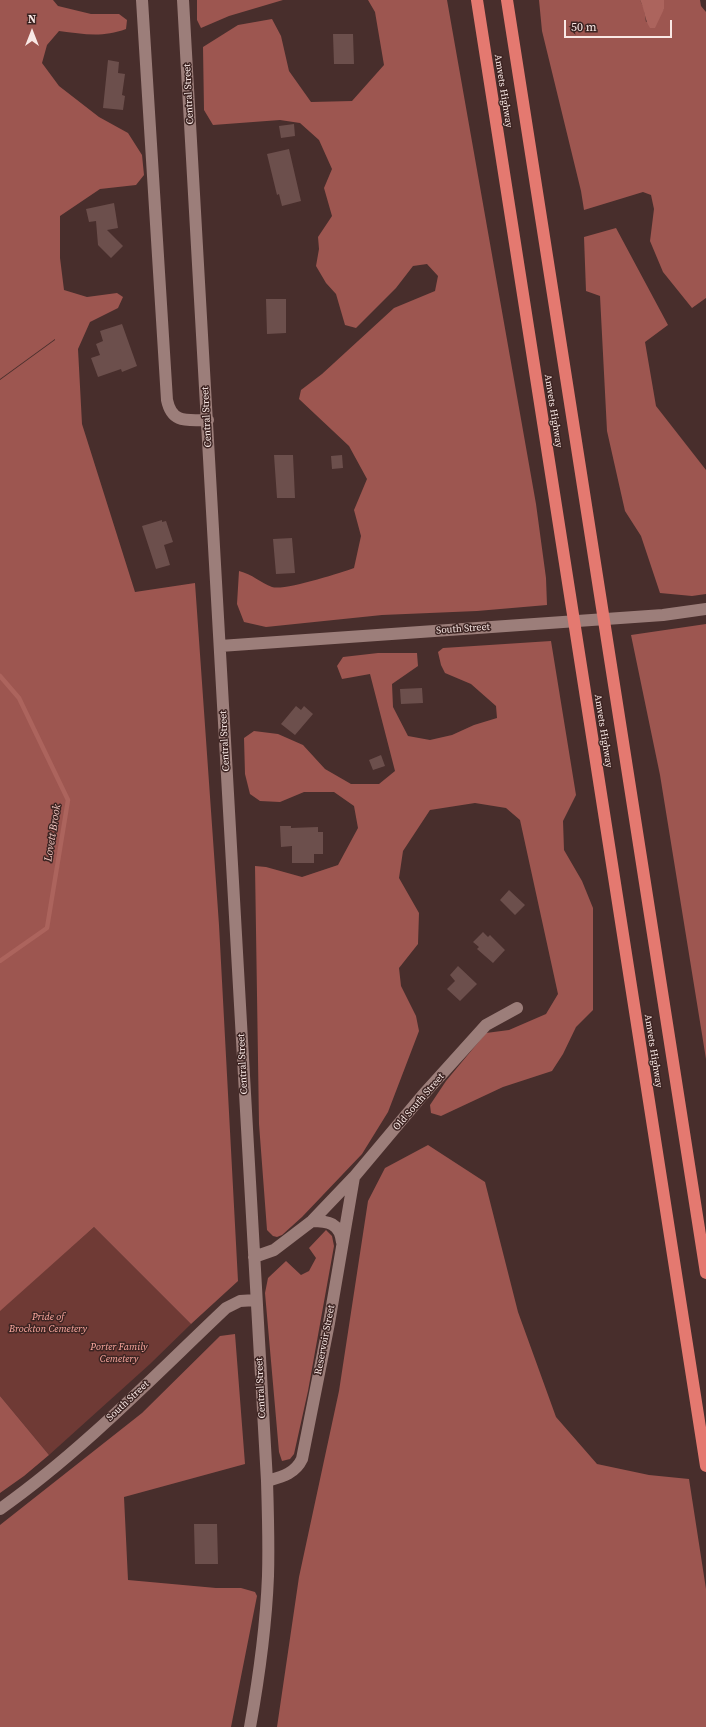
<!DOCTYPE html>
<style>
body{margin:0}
#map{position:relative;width:706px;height:1727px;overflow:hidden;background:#482e2c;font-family:"Source Serif 4",serif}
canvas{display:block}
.north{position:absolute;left:12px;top:12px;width:40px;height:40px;-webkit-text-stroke:3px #3d2422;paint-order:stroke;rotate:0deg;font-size:11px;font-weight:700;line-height:16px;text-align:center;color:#f9e8e5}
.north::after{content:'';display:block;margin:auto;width:14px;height:18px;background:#f9e8e5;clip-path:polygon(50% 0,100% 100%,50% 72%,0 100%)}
.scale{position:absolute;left:564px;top:20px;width:108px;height:18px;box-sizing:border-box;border:2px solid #f9e8e5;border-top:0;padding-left:5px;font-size:12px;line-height:14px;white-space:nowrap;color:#f9e8e5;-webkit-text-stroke:3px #3d2422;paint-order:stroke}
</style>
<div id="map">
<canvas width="706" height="1727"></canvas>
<div class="north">N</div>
<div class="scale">50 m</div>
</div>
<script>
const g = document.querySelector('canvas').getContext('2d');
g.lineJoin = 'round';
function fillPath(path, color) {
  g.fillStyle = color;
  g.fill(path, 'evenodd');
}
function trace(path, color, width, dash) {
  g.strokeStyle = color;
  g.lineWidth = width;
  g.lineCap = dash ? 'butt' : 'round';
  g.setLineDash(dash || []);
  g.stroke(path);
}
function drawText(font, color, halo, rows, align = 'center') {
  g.font = font + ' "Source Serif 4",serif';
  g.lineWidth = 3;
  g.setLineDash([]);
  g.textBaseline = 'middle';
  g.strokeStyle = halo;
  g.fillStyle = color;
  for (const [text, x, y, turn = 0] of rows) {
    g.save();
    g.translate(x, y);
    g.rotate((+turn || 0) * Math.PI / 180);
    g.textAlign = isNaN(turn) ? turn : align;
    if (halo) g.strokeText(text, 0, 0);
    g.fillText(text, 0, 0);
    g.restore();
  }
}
fillPath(new Path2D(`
 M94,1227L191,1324L150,1364L49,1455L0,1396V1310Z`), '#6f3a35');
fillPath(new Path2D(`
 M0,0H53L58,6L91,14H119L127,20L126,29C102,38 83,34 59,31L47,45L42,63L59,86L99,117L128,133L142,155L144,175L136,185L100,189L60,216V258L64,290L87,297L117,293L123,297L118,308L90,322L78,349L82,424L135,592L195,583L219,925L238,1281L191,1324L94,1227L0,1311V380L55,340V339L0,379Z
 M197,0H283L229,16L201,28L197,20Z
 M368,0H447L536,504L546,578L547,605L477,611L382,615L266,627L244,622L237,604L239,571C252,574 261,583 272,587C284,591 340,573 354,568L361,536L354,510L367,479L349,446L299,399L301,390L322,374L394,308L435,291L438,276L427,264L413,266L396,288L356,328L345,325L336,294L326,283L316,266L319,249L318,237L332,216L324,188L332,169L319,140L300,123L280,120L213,125L204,110L203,47L238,25L272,19L281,36L289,71L311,102L352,101L384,65L375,12Z
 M539,0H640L644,8L646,22L664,9V0H700L701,6L706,12V298L692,308L663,272L650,241L654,209L651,195L643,192L584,210L581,191L542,31Z
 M616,228L668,325L645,342L656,406L706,470V594L692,596L660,593L641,536L625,511L607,431L600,296L586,291L584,237Z
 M706,624V1059L660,775L631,635Z
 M551,641L576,795L563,821L564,850L582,881L593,908V1010L576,1027L563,1054L552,1071L503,1087L441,1116L431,1113L430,1105L446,1081L486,1033L509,1030L546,1014L558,994L520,820L506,808L475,803L430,810L403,851L399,878L419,913L418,944L399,968L401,986L416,1016L419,1031L388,1112L362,1154L302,1217L282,1235L277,1237L273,1236L267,1230L259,1124L255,866L266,867L302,877L338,865L358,828L354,806L334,792H304L280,802L260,801L250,794L245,774L244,738L254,731L278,734L303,745L325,769L351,784H379L395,771L370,674L342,679L337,666L343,657L378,653H417L418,666L392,684L393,707L408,736L430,740L452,735L474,725L497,718L496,706L471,684L445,673L441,665L438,652L443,648Z
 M428,1145L485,1182L518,1312L556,1417L597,1464L649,1475L689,1479L706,1589V1727H277L299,1577L339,1391L368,1201L385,1168Z
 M326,1230L332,1236L334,1246L308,1391L294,1454L290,1459L282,1461L279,1452L265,1293L268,1278L286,1261L301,1275L309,1271L316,1258L309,1248Z
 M235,1334L245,1464L124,1497L128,1580L216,1588H241L255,1592L257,1596L231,1727H0V1525L142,1413L220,1336Z
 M0,1396L49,1455L24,1476L0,1493Z`), '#9d5650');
fillPath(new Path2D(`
 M640,0H664V9L655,28H650C644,19 645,9 640,0Z`), '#ac645d');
trace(new Path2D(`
 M0,676L19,698L68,800L47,928L0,961`), '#ac645d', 4.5);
fillPath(new Path2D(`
 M333,34H353L354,64H334Z
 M108,60L119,62L118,73L125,74L122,95L125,96L123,110L103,108Z
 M294,124L295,136L281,138L279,126Z
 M289,149L301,201L282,206L279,194L277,195L267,154Z
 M114,203L118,228L107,230L123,246L111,258L98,245L96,221L89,222L86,209Z
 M266,299H286V333L267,334Z
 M122,324L137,366L122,372L121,369L98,377L91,358L100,355L96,344L103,341L100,331Z
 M274,455H293L295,498H277Z
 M342,455L343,468L332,469L331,456Z
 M162,520V522L166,521L173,542L164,545L170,565L156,569L142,526Z
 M292,538L295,573L276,574L273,539Z
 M422,688L423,703L401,704L400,689Z
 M296,706L301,710L304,706L313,714L295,735L281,724Z
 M381,755L385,766L373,770L369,760Z
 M280,826H291V828L318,827V832H323V854H314V863H292V846L281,847Z
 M509,890L525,905L515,915L500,900Z
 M483,932L488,937L490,935L505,950L493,963L477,949L479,947L473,942Z
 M458,966L477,984L460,1001L447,989L455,981L450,975Z
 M194,1524H217L218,1564H195Z`), '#6c4f4c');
trace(new Path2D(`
 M142,0L167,400C172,424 187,420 208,420
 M183,0L267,1481C268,1513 269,1544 268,1576C266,1627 259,1677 250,1727
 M220,646L663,615L706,609
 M312,1221C328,1221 340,1223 342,1242
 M254,1257L274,1250L312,1221L354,1177L422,1096L486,1025L517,1008
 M267,1481C281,1477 295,1474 302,1459L329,1323L354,1177
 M0,1509C82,1451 153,1377 226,1308L240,1301L256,1300`), '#9c7e7a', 12);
trace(new Path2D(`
 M477,0L706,1466
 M507,0L706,1273`), '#e47970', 12);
drawText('10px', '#f9e8e5', '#3d2422', [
 ["Amvets Highway",503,91,81],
 ["Central Street",189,94,-93],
 ["Amvets Highway",553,411,81],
 ["Central Street",207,417,-93],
 ["South Street",463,629,-4],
 ["Amvets Highway",603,731,81],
 ["Central Street",225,741,-93],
 ["Amvets Highway",653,1051,81],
 ["Central Street",243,1064,-93],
 ["Old South Street",419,1102,-49],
 ["Reservoir Street",325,1340,-79],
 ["Central Street",261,1388,-93],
 ["South Street",128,1401,-43]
]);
drawText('italic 10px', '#feaaa1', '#3d2422', [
 ["Pride of",48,1317],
 ["Brockton Cemetery",48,1329],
 ["Porter Family",119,1347],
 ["Cemetery",119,1359]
]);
drawText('italic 11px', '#f4c9c3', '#3d2422', [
 ["Lovett Brook",53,833,-81]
]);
</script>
